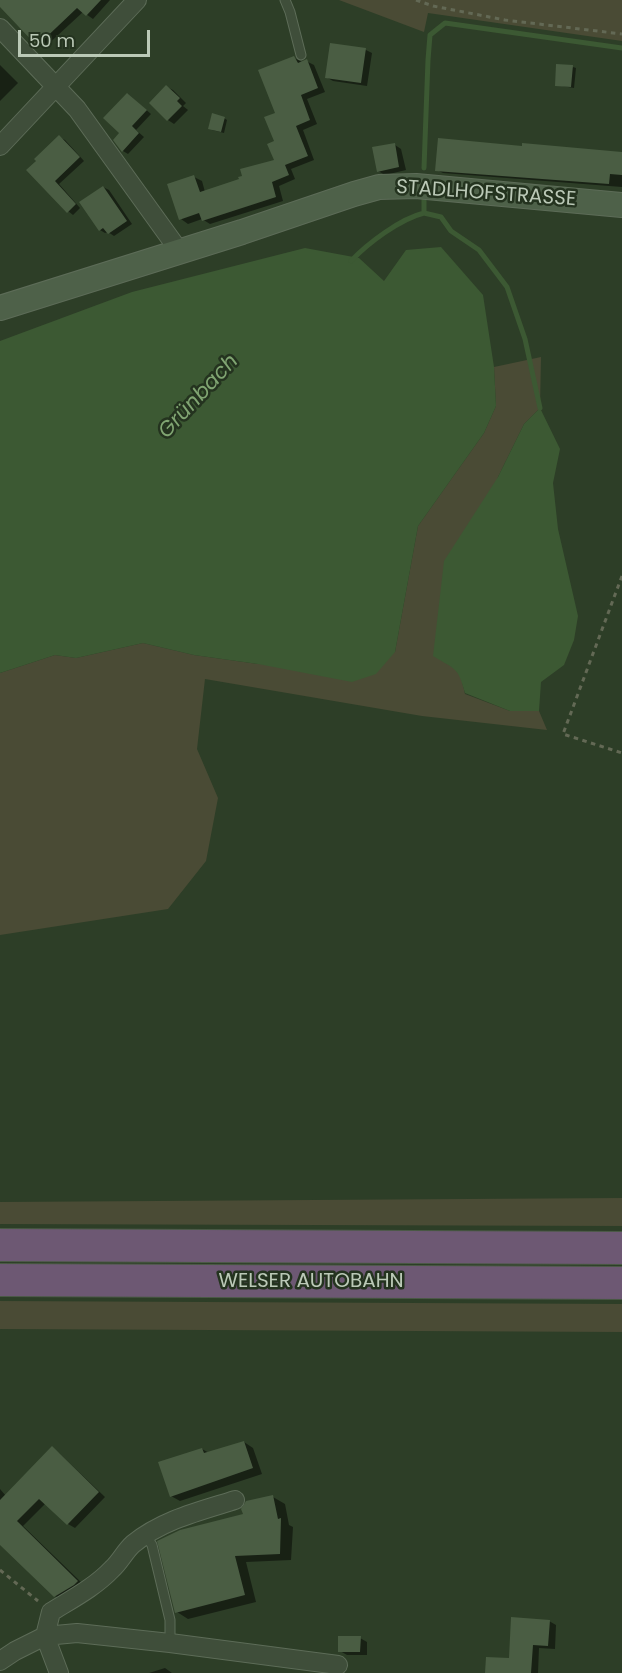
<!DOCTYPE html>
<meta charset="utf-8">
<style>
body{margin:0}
#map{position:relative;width:622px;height:1673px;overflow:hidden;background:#2d3e27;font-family:Poppins,sans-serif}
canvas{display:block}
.scale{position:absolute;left:18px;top:30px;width:132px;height:27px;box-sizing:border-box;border:3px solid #bbc9b7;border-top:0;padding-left:8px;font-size:18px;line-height:21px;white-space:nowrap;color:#bbc9b7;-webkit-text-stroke:4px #24331f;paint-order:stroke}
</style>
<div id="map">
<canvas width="622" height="1673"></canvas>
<div class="scale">50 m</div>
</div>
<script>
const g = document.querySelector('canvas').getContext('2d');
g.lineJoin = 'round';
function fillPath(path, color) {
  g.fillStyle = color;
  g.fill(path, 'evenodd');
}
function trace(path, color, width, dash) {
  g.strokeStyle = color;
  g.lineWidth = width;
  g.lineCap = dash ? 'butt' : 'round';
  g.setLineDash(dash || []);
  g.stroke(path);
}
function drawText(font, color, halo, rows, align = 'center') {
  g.font = font + ' Poppins,sans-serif';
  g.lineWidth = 5;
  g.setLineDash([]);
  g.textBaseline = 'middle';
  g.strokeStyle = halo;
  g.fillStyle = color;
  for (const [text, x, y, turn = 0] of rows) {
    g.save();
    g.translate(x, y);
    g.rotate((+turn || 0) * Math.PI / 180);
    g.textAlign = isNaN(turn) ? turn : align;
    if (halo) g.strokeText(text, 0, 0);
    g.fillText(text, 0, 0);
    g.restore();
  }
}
fillPath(new Path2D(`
 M339,0H622V41L428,13L424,32Z
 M541,357L540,408L524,424L498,477L456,670L461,677L465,694L510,711H539L547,730L422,716L205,679L197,749L218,798L206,861L168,909L0,935V673L55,655L76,658L143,643L194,655L258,664L395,652L418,526L484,433L496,406L494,367Z
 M622,1198V1226L0,1224V1202Z
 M0,1301L622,1304V1332L0,1329Z`), '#4a4b35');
fillPath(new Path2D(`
 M441,247L483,295L494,367L496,406L484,433L418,526L395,652L376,674L352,682L258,664L194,655L143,643L76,658L55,655L0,673V341L132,292L305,248L359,258L384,281L406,250Z
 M540,408L560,449L553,483L558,529L578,616L574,640L564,665L541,682L539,711H510L465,693C458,667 456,670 433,656L444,561L498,477L524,424Z`), '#3c5933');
fillPath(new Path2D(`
 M4,0H110L93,19L83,12L44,48L38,45Z
 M366,50L372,53L367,86L333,81L326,77Z
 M294,58L302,62L306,61L314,65L325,92L307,99L317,124L303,130L314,160L291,169L295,179L279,186L283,201L210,224L202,219L188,224L181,219L194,177L202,181L205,192L241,180L276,161L277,114Z
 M0,65L18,83L0,101Z
 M573,67L576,68L574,88L556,85Z
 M167,87L173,90L186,103L183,106L188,110L174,124L168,120Z
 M128,94L151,114L136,130L144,137L128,154L123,151L121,133Z
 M224,118L227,120L224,133L212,130Z
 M59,137L65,140L84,161L59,184L80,208L73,215L68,211L28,170Z
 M395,145L401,149L406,170L385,175L378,171Z
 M622,153V187L443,173L437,170Z
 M103,187L109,190L132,224L114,236L108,232L105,233L100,230Z
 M244,1442L253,1448L262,1474L180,1501L171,1496L202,1449L209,1453Z
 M52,1448L59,1453L105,1497L75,1528L68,1524L46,1503L23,1526L84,1585L63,1600L55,1596L0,1543V1489L6,1496Z
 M273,1497L285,1504L289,1525L293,1527L291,1560L246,1562L256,1602L188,1619L177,1612Z
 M549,1621L556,1625L555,1649L539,1648L538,1673H487L510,1660Z
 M360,1638L367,1642V1655H347L340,1651Z
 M165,1668L172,1673H149Z`), '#0007');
trace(new Path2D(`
 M424,168L428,60L430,35L445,23L622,48
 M424,213L441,217L451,231L479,250L507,287L525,339L540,408
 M351,261C368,243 400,219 424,213V198`), '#3c5933', 5);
fillPath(new Path2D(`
 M0,0H101L86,16L77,8L37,46L0,7Z
 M330,43L366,48L361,83L325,78Z
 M294,56L298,63L307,59L318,88L301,95L310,120L296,126L308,156L285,165L289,175L272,182L276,197L202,221L199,213L179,220L167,184L194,175L200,192L239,179L238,177L242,176L240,169L274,160L267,144L274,141L264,117L275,113L258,70Z
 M556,64L573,65L571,87L555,86Z
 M166,85L180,98L177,101L182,106L167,121L149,103Z
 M127,93L147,110L132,126L139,133L122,152L113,140L119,133L103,118Z
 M212,113L225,117L221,132L208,129Z
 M59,135L80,157L55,181L76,204L67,213L26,170L36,161L34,159Z
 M438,138L522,146V143L622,152V175L610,174L609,184L435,171Z
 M395,143L399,167L377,172L372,147Z
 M103,186L127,221L108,234L103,228L99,231L79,202Z
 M244,1441L253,1468L170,1497L158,1462L202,1448L204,1453Z
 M52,1446L99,1492L67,1525L39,1499L17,1521L78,1581L74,1585L54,1597L0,1545V1500Z
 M273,1495L278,1519L281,1518L280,1554L235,1556L245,1595L175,1613L157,1541L180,1530L243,1514L241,1509L246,1501Z
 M511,1617L550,1620L548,1646L533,1645L531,1673H485L486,1657L509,1658Z
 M338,1636H361L360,1652H338Z`), '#4a5d43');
const lane = new Path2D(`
 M285,0L290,12L301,55
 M146,1536L152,1545L170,1620V1643`);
const street = new Path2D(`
 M0,28L77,109L180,252
 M0,146L137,0
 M0,1661L15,1651L45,1636L77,1633L170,1643L338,1665
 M59,1673L45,1636L51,1612C72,1599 95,1587 112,1569C120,1562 125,1551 133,1544C162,1520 200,1511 235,1500`);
const secondary = new Path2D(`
 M0,308L242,232L354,194L379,187L416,186L622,205`);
const highway = new Path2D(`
 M0,1245L622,1248
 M0,1280L622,1283`);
trace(lane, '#5d6c58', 11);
trace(street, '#5d6c58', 20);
trace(secondary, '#5d6c58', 26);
trace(highway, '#4a5945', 34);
trace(new Path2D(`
 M416,0L433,6L505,20L622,34
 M622,576L563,734L622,753
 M0,1570L38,1601`), '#636955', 3, [4.5, 4.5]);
trace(lane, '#3f4e3a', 9);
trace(street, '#3f4e3a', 18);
trace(secondary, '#4e6149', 24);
trace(highway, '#6d5873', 32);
drawText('20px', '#bbc9b7', '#24331f', [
 ["STADLHOFSTRASSE",486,194,4],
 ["WELSER AUTOBAHN",311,1282]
]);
drawText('italic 21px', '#80a572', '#24331f', [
 ["Grünbach",199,397,-47]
]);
</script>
